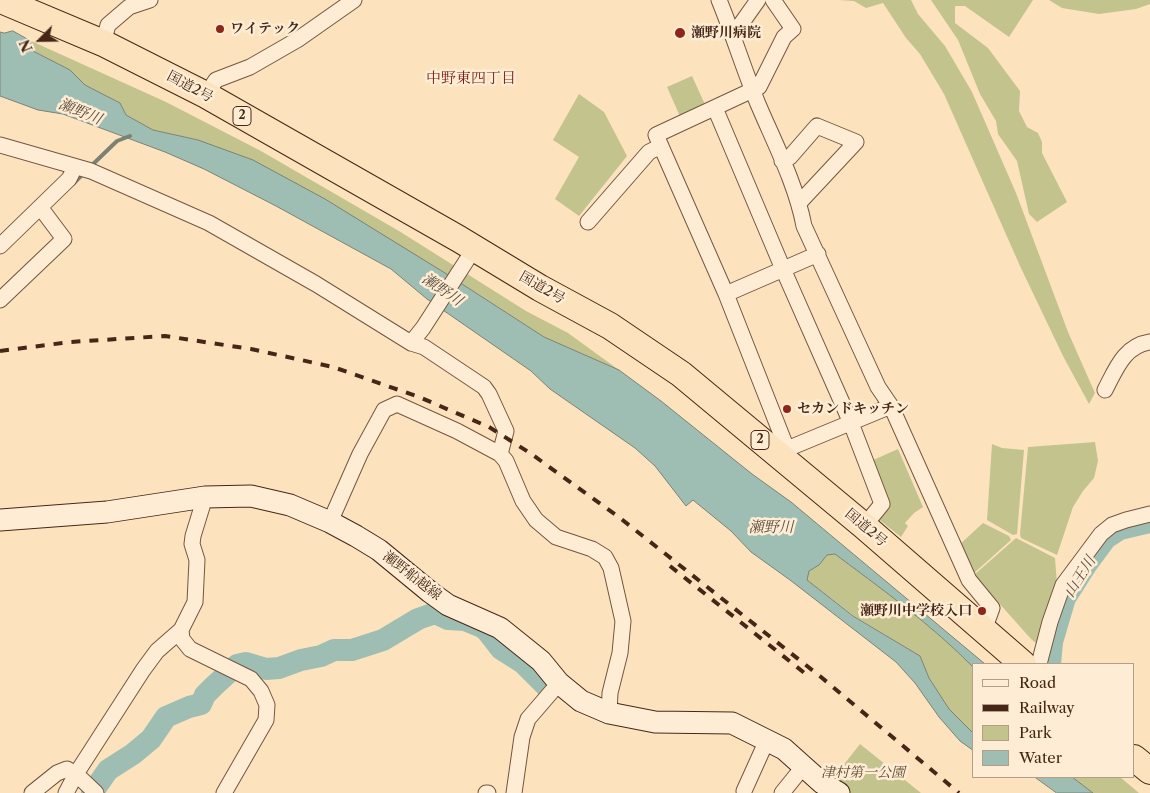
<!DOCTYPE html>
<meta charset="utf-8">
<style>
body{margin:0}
#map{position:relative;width:1150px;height:793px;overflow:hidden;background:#fde3bd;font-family:"Libre Caslon Text",serif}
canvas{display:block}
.legend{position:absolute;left:972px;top:663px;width:162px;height:115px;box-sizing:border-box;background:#feedd4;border:1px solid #b49e88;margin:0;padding:6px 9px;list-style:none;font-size:15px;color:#462717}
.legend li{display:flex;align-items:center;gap:10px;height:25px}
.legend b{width:25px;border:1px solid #b49e88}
.north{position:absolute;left:15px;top:15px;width:50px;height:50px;-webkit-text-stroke:4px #feedd4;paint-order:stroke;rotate:247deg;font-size:14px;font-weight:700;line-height:20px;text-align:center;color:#462717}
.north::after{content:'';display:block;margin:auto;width:18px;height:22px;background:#462717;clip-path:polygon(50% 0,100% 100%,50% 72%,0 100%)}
</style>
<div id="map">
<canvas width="1150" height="793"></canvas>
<ul class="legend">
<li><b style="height:6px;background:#feedd4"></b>Road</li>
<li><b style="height:6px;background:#462717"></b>Railway</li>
<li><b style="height:14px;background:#c3c38e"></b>Park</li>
<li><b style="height:14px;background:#9fbeb3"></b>Water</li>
</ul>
<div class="north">N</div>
</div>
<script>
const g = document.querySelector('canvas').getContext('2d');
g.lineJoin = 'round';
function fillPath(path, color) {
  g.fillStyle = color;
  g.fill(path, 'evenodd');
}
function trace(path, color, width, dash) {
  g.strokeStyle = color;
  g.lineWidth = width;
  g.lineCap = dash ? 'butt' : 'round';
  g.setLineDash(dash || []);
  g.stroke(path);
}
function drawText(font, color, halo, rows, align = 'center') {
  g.font = font + ' "Libre Caslon Text","Noto Serif JP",serif';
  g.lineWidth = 5;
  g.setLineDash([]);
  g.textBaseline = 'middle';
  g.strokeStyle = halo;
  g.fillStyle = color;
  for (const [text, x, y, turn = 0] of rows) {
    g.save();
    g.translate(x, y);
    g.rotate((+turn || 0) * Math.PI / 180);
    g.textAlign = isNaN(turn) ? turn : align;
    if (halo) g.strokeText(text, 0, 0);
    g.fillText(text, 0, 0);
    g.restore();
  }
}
fillPath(new Path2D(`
 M839,0H911L918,14L945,46L972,92L1016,193L1068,332L1095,393L1089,404L1063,356L1020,266L944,94L920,54L906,38L883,3L866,8L854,1Z
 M931,0H1033L1009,37L965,6H955V23L988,48L1020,91L1019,111L1027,127L1038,133L1042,142V153L1067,202L1037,222L1029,214L1017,161L998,134L996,121L980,94L958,40Z
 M1049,0H1150V4L1136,9L1099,14L1062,8Z
 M29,40L166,102L261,151L399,231L526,311L568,333L619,370L544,337L445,273L198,140L153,130L126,115L120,103L85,85L70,70L33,51Z
 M692,76L707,109L682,121L667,87Z
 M579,94L604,112L627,156L579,216L555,199L579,157L553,140Z
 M1095,442L1098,461L1094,478L1083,491L1073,507L1057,555L1021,538L1020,534L1028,447Z
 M992,444L1002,448L1024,450L1017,534L1013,535L987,520Z
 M898,449L923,507L914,513L905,523L908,526L901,537L877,518L871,461Z
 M983,523L1009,536L1011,540L973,574L958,546Z
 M1016,538L1055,558L1057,584L1037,644L1031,639L974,575Z
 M835,554C883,590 932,625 974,668V734L949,709L929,678L920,656L854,616L807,580L809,571L819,565L827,555Z
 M860,744L921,793H851L831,781Z
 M1072,777H1120L1139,793H1093Z`), '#c3c38e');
const water = new Path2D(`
 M13,31L29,40L33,51L70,70L85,85L120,103L126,115L153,130L198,140L253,160L325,199L445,273L544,337L619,370L661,401L752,474L791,502L985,664H974V668C932,625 883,590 835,554L827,555L819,565L809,571L807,580L853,616L920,656L929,678L949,709L974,734V751L960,741L939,717L915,683L896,662L790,580L751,552L731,531L693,500L686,506L655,466L635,448L550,389L531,371L427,299L391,269L276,206L204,169L165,152L63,114L38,110L0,96V32L4,33Z
 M1035,777H1072L1093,793H1057Z`);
fillPath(water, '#9fbeb3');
trace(water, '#7b8275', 1);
trace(new Path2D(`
 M91,166L117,141L130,136
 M73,184L84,173`), '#7b8275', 4);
trace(new Path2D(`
 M1050,664L1052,642L1065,598L1086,565L1106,538L1120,529L1150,522
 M92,793L108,770L133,754L151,739L166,717L189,707L201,704L205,695L214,686L237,665L246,663L266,669L279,668L301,660L321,656L334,650H352L383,640L418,619L435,613L448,619L465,620L482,627L487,631L501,649L523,663L547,687`), '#9fbeb3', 22);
const street = new Path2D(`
 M719,0C733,34 744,70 758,104C775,144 796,184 804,226L878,387L891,406L969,580L992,608L984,630
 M773,0L793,29L784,37L759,87L656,135L726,294L787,449
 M733,32L736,31L758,0
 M103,43L108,25L129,7L150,0
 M206,95L216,80L250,67L297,40L354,0
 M715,108L783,269L851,423L882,504L864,526
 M0,145L91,171L209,223L316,284L411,343L424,347L484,387L489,394L506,431L500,454
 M782,161L790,157L817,126L856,142L800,202
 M588,222L649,152L661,146
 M0,246L69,179L75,167
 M726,294L818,254
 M0,300L64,239L40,207
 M411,343L423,328L474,249
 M1105,390C1116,369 1124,346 1150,342
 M782,456L787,449L891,406
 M205,497L193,536L192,544L197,560L195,602L181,630L182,639L190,649L251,679L261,691L267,705L266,720L224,793
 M330,522L360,454L384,410L397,404L457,431L500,454L506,461L523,501L536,520L556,537L592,549L605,557L611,568L623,621L620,653L610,693L609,713
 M1039,664L1050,622L1063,585L1101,534L1112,525L1126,520L1150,514
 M744,791L767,740
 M32,793L57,773L67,769L76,774L96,793
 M66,793L76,774L143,670L157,651L181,630
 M486,793H488
 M514,793L522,737L528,719L559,683
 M782,793L803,767`);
const secondary = new Path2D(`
 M0,520L107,512L205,497L251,496L290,505L330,522L356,536L379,550L430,592L448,605L500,628L541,661L559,683L581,701L609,713L655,722L732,723L784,749L822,783L839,793`);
const highway = new Path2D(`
 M1,0L103,43L206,95L459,239L540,288L610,326L681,374L864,526L1023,664
 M1134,758L1150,771`);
trace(street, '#745640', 17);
trace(secondary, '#462717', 23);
trace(highway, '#462717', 28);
trace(street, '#feedd4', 15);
trace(secondary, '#feedd4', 21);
trace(highway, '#fde3bd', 26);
trace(new Path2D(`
 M0,351L70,342L165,336L251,349L333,367L419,397L489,427L530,453L620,518L821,677L959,793
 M670,566L807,675`), '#462717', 4, [9, 9]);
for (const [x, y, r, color] of [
 [220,29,5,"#8f2418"],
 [680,33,6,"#8f2418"],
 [787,409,5,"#8f2418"],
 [982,611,5,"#8f2418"]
]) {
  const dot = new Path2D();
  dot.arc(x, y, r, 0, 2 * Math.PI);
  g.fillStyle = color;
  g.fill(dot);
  trace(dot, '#feedd4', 2);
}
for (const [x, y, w] of [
 [242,116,18],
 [760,440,18]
]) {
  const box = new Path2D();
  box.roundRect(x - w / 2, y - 9.5, w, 19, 4);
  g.fillStyle = '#feedd4';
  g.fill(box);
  trace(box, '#462717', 1);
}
drawText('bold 12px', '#462717', null, [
 ["2",242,116],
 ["2",760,440]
]);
drawText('bold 14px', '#462717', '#feedd4', [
 ["ワイテック",230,29],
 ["瀬野川病院",691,33],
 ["セカンドキッチン",797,409],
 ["瀬野川中学校入口",972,611,"right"]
], 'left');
drawText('14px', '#462717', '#feedd4', [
 ["国道2号",190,87,28],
 ["国道2号",542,288,30],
 ["国道2号",866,528,40],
 ["瀬野船越線",412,576,38]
]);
drawText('italic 14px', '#654e35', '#feedd4', [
 ["津村第一公園",863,773]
]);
drawText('15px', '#7a1f14', '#feedd4', [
 ["中野東四丁目",471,79]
]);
drawText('italic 15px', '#5c4d3e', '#feedd4', [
 ["瀬野川",80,112,22],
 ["瀬野川",442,290,34],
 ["瀬野川",771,528],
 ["山王川",1080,577,-58]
]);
</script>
